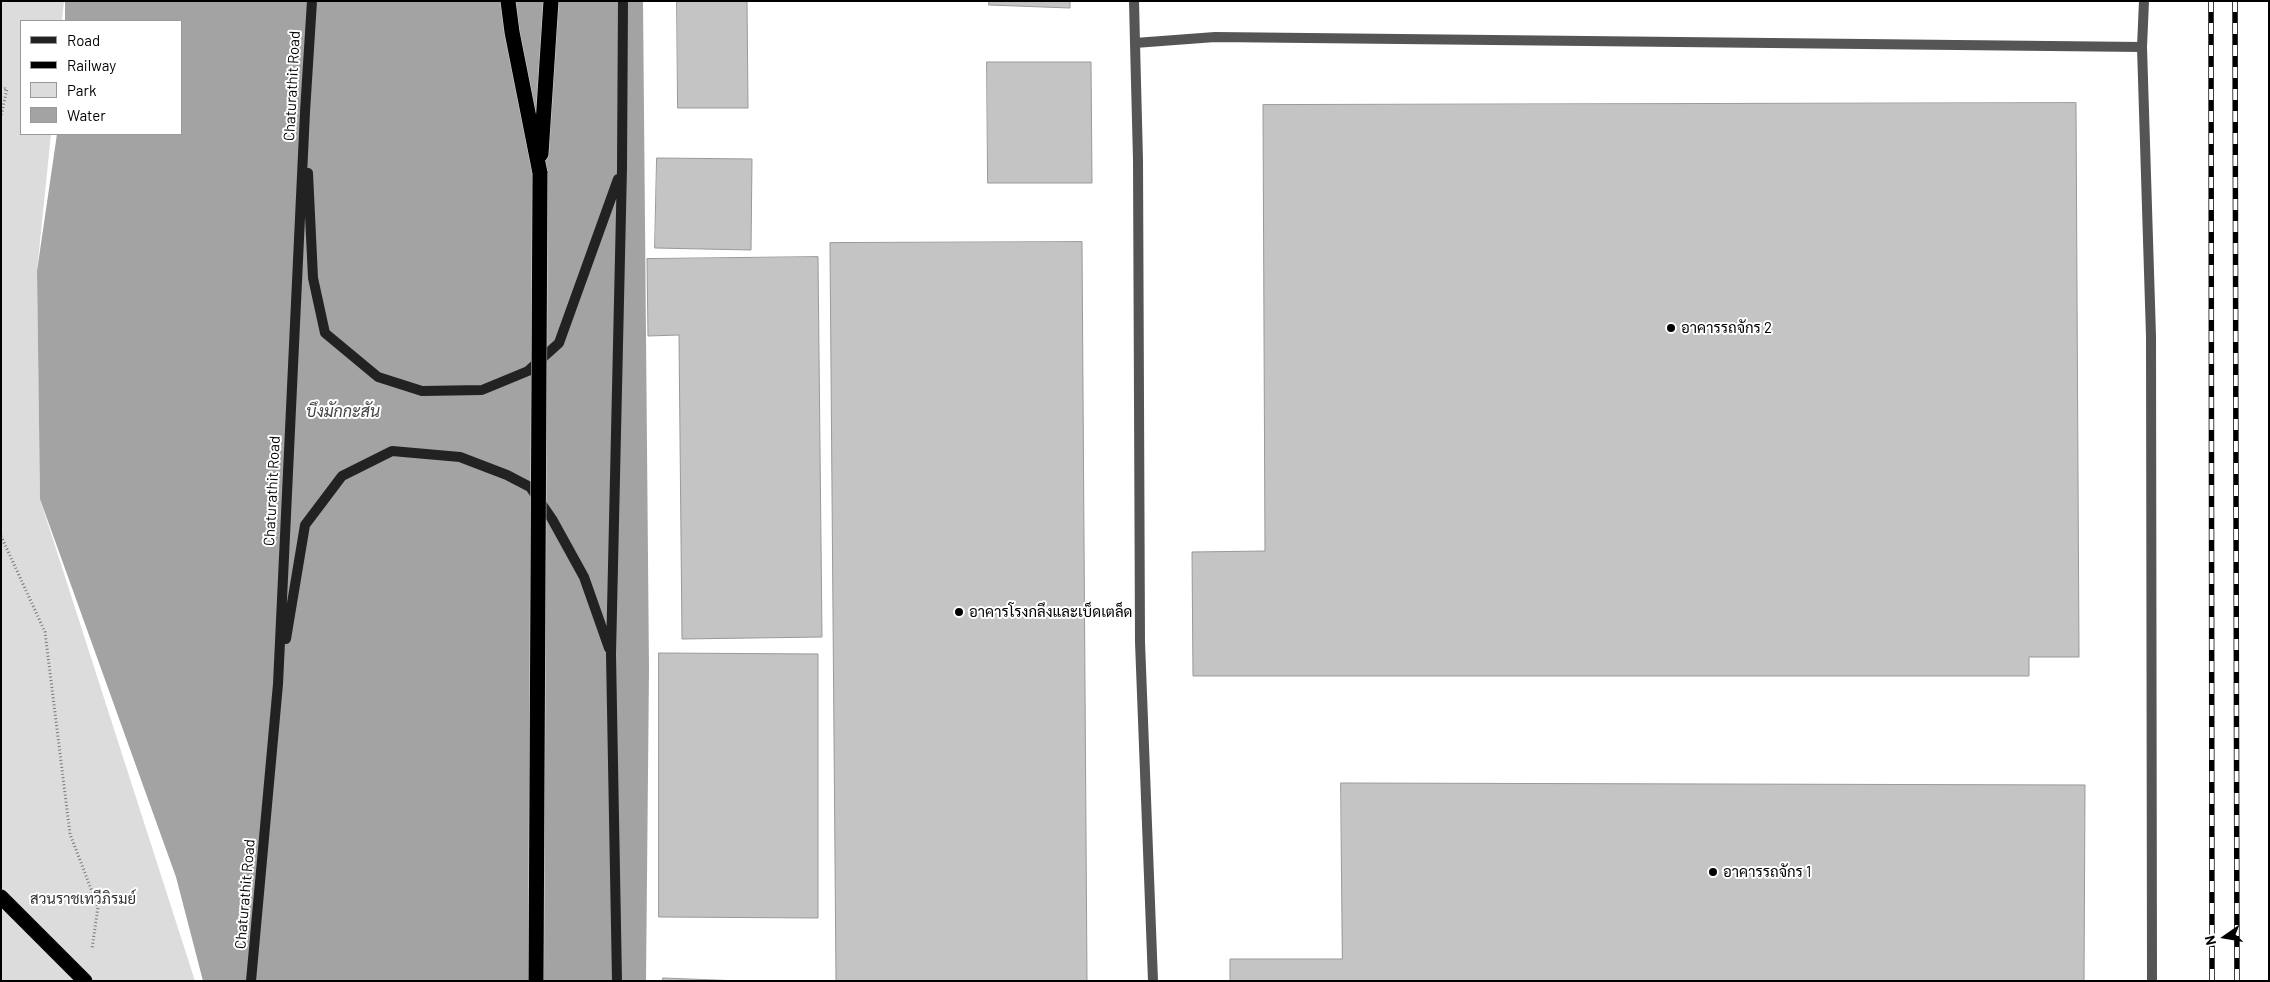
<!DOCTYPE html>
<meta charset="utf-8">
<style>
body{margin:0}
#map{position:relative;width:2270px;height:982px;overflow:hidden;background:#fff;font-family:Barlow,sans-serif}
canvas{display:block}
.frame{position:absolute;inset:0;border:2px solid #000;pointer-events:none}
.legend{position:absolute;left:20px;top:20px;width:162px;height:115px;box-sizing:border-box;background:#fff;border:1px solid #999;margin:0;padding:6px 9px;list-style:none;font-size:15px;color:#000}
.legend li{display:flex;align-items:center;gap:10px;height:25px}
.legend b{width:25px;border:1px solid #999}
.north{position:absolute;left:2200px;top:912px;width:50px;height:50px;-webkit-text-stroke:4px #fff;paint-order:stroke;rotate:257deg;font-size:14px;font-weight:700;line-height:20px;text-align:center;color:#000}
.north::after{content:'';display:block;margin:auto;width:18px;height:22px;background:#000;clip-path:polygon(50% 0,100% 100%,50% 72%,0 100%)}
</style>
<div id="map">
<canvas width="2270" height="982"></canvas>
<div class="frame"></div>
<ul class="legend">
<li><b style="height:6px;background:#222"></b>Road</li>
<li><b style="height:6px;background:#000"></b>Railway</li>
<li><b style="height:14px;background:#dcdcdc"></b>Park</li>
<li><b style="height:14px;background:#a3a3a3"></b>Water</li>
</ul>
<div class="north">N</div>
</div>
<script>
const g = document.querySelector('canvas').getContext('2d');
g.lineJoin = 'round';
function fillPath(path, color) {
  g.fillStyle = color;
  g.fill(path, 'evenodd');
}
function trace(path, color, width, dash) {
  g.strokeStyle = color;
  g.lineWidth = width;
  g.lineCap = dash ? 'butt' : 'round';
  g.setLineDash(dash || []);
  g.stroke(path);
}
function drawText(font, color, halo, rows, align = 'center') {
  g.font = font + ' Barlow,Sarabun,sans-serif';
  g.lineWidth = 4;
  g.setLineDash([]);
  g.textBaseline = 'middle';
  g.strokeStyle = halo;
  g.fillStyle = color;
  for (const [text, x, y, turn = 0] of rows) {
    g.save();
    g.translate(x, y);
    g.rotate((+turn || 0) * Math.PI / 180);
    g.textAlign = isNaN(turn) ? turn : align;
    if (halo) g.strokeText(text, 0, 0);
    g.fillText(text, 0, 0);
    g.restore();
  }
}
fillPath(new Path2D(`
 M1,1H64L62,21H21V134H51L37,271L40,499L195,981H1Z`), '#dcdcdc');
fillPath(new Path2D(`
 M65,1H643L649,669L646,981H203L176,877L40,499L37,271L57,134H181V21H65Z`), '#a3a3a3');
const building = new Path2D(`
 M677,1H747L748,108H678Z
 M989,1H1070V8L989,5Z
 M987,62H1091L1092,183H988Z
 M2076,103L2079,657H2029V676H1193L1192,552L1265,551L1263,105Z
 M657,158L752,159L751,250L655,248Z
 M1082,242L1087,981H836L830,243Z
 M818,257L822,637L682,639L679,335L648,336L647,259Z
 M659,653L818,654V918L659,917Z
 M1341,783L2085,785L2084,981H1230V959H1342Z
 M663,978L741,981H663Z`);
fillPath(building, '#c4c4c4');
trace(building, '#999', 1);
const motorway = new Path2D(`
 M508,1L512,32L540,173
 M541,154L551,1`);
trace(motorway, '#dbdbdb', 16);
trace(new Path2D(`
 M1,88L7,89L1,116
 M1,536L45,632L70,834L98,907L92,949`), '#777', 3, [1, 2.5]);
trace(new Path2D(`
 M1134,1L1135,43
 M2142,47L2151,336L2152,981
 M1153,981L1140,642L1138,160L1135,43L1215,37L2142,47L2144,1`), '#555', 10);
trace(new Path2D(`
 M308,173L313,278L325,333L378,377L422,391L482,390L528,371L559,343L618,179
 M286,639L305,525L342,476L392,451L460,457L507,475L530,487L552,519L584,577L609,648
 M251,981L278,684L305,112L312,1
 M617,981L611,654L622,168L623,1`), '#222', 10);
trace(motorway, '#000', 15);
const rail = new Path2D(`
 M2211,1L2212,981
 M2235,1L2237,981`);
trace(rail, '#000', 5.5);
trace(rail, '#fff', 4, [11]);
const motorwayBridge = new Path2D(`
 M1,897L85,981
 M536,981L540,173`);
trace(motorwayBridge, '#dbdbdb', 16, []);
trace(motorwayBridge, '#000', 15);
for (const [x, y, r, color] of [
 [1671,328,5,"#000"],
 [959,612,5,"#000"],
 [1713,872,5,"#000"]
]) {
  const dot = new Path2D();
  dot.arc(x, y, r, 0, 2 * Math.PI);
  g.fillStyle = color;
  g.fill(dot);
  trace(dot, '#fff', 2);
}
drawText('15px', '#000', '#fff', [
 ["Chaturathit Road",292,86,-87],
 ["Chaturathit Road",272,491,-87],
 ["Chaturathit Road",245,894,-85]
]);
drawText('15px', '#000', '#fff', [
 ["อาคารรถจักร 2",1681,328],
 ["อาคารโรงกลึงและเบ็ดเตล็ด",969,612],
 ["อาคารรถจักร 1",1723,872]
], 'left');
drawText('15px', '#333', '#fff', [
 ["สวนราชเทวีภิรมย์",83,899]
]);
drawText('italic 16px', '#444', '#fff', [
 ["บึงมักกะสัน",343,412]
]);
</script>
